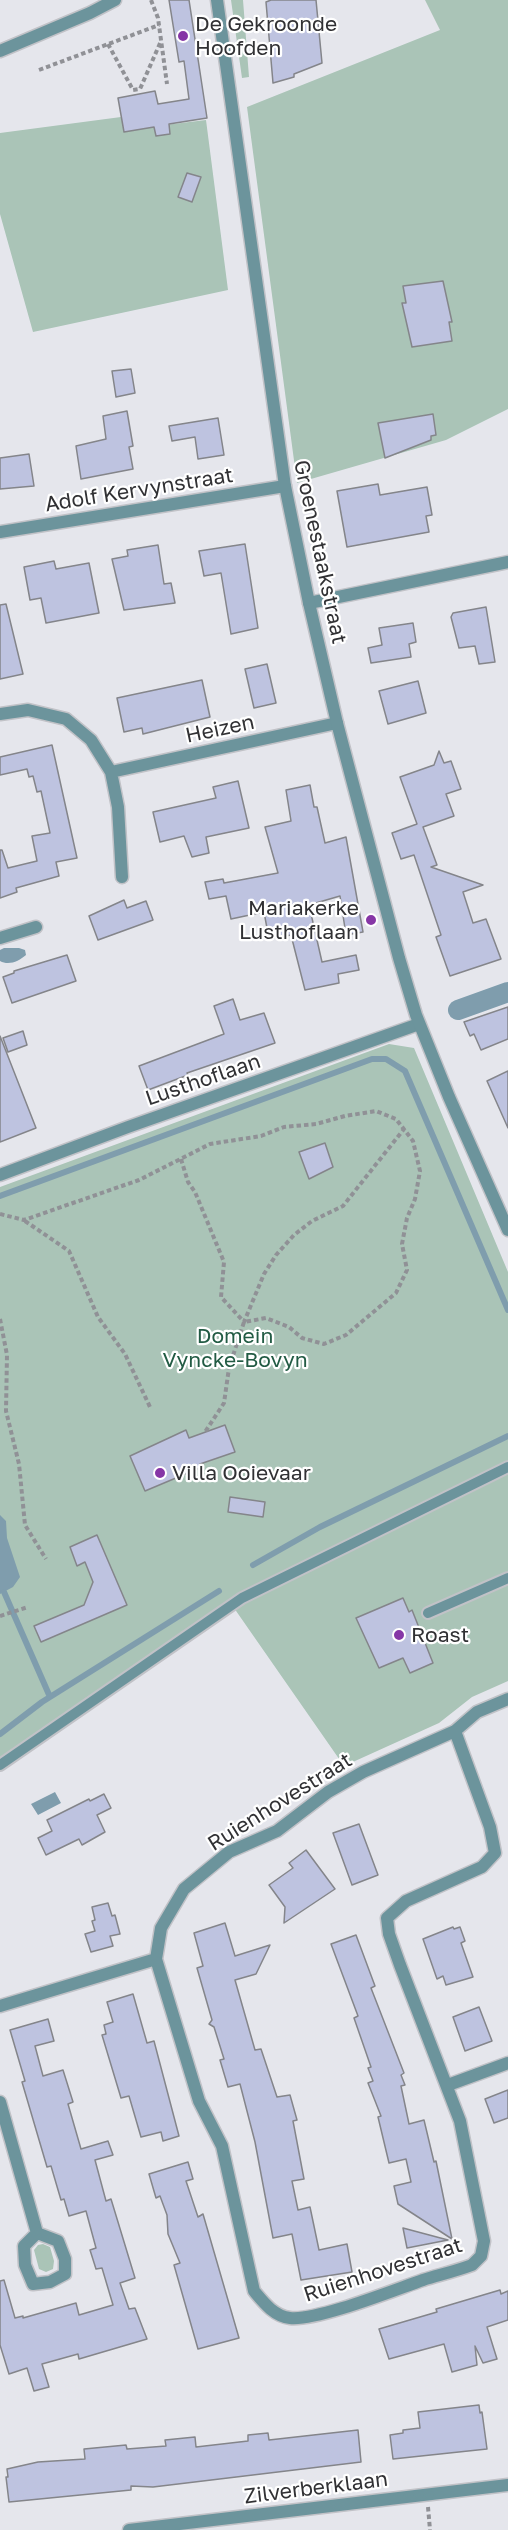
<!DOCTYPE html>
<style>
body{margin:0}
canvas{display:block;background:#e5e6ec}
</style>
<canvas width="508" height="2530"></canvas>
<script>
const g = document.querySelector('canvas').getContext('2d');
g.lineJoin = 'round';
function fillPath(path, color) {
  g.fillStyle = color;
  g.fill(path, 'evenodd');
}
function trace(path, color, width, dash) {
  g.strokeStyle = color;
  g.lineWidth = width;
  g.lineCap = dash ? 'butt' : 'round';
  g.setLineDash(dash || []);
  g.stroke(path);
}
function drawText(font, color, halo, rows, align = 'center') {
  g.font = font + ' "Golos Text",sans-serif';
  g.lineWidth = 4.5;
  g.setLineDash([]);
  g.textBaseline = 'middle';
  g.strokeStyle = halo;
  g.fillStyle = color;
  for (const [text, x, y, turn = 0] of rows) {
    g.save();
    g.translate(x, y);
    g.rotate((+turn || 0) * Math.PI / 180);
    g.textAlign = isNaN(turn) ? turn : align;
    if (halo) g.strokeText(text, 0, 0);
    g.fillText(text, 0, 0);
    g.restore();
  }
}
fillPath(new Path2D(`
 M231,0H243L249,77L242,78Z
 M425,0H508V409L446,440L297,483L247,107L440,30Z
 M121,117L124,130L206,120L228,290L33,332L0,214V133Z
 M389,1044L414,1048L508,1272V1681L472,1697L439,1723L344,1766L234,1608L61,1727L0,1772V1187Z
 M43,2244L50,2247L54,2261L53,2269L46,2272L39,2269L34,2250L38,2245Z`), '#aac4b7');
fillPath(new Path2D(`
 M4,948H19L25,950L26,955C19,961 9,966 0,961V950Z
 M0,1515L6,1521L7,1538L20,1577L13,1587L0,1594Z
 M55,1792L61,1803L38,1815L31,1804Z`), '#7f9dad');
trace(new Path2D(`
 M0,1196L372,1059H386L405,1071L508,1310
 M253,1565L320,1527L508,1436
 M4,1592L50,1697
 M0,1734L42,1702L219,1591`), '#7f9dad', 6);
trace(new Path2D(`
 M458,1010L508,992`), '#7f9dad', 20);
const building = new Path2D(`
 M169,0H189L207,118L169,124L170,134L156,136L154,127L124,132L118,98L155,91L158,104L189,99L184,61L179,62Z
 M271,0H316L322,63L294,74V77L273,83L266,2Z
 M187,173L201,177L192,202L178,197Z
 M443,281L452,322H449L452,341L412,347L402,303H406L403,286Z
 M131,369L135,393L116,397L112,371Z
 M127,411L133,446L129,447L133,469L81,479L76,446L106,439L103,416Z
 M433,414L436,435L431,436V440L385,458L378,423Z
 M218,418L224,455L198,459L195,437L172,441L169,426Z
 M29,454L34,486L0,489V458Z
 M378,484L380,495L427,487L432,515L426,516L429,532L347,547L337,491Z
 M245,544L258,628L231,634L221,573L204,576L199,551Z
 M158,545L164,584L171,583L175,603L124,610L112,559L128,556L127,550Z
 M54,561L56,569L89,563L99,613L46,623L41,598L30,600L24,567Z
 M6,604L23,674L0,679V605Z
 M486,607L495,662L479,664L475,646L459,648L451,617L453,613Z
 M413,623L416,642L409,644L411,657L371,663L368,648L382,645L379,628Z
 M267,664L276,703L254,708L245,669Z
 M202,680L210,717L143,734L142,728L124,732L117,698Z
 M418,681L426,713L388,724L379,691Z
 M52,745L77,858L56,862L59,876L16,888L17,892L0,898V850H2L8,868L37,861L32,836L50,833L41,791L37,792L33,776L29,777L27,769L0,775V757Z
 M439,751L444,763L451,761L461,789L446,794L454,816L423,827L437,865L431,867L483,885L463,892L473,923L486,919L501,959L450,976L436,937L441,935L414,855L401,859L392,833L417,824L400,777L434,765Z
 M238,781L249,828L206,837L209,853L192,857L184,836L160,842L153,812L216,798L213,787Z
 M310,785L314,807H317L325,843L346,837L363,932L346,935L340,896L309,905L322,962L356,955L359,970L338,974L339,983L305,990L291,935L269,939L264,912L231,919L226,896L209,899L205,882L223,879L224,883L278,873L265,827L291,821L286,790Z
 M124,900L127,908L146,901L153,920L98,940L89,916Z
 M67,955L76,981L12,1003L3,977L14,973V971Z
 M233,999L240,1020L264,1013L275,1043L187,1073L188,1075L148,1090L139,1066L224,1034L214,1006Z
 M508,1007V1039L481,1050L474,1034L470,1036L464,1022Z
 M23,1031L27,1045L8,1052L3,1038Z
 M0,1036L36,1128L0,1142Z
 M508,1071V1128L487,1081Z
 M325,1143L333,1167L309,1179L299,1152Z
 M225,1425L235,1452L200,1464L202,1467L145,1491L130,1456L186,1430L189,1438Z
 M230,1497L265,1502L263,1517L228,1512Z
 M97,1535L127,1605L41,1642L34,1626L84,1605L93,1582L85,1562L77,1566L70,1547Z
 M403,1598L409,1612L412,1610L433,1663L410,1673L403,1658L379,1668L356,1618Z
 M104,1794L111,1808L97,1815L105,1832L82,1845L79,1839L46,1855L38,1838L52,1831L47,1820L89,1799L90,1801Z
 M359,1824L378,1875L352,1885L333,1833Z
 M306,1850L335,1889L284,1923L285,1907L269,1885L293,1868L289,1863Z
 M108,1903L112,1916L115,1915L120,1934L110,1936L113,1946L91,1952L85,1934L95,1931L92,1921L95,1920L92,1907Z
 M225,1923L235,1956L270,1945L256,1974L235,1980L255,2050L261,2049L277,2097L290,2095L297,2120L293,2121L304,2179L292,2181L298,2210L310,2207L319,2250L347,2244L352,2272L301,2280L292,2234L273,2238L255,2142L240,2084L228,2087L220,2060L224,2059L214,2027L209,2024L212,2020L197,1968L203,1966L194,1933Z
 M453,1927L454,1929L460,1927L465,1941L461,1943L473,1977L446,1985L443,1976L437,1979L423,1939Z
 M356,1935L375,1986L371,1988L404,2073L401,2075L405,2085L401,2086L409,2124L424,2120L434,2162L436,2161L452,2239L398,2204L394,2186L411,2182L406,2159L389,2163L378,2117L381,2116L368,2083L373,2081L368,2068L371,2067L354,2018L358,2016L331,1944Z
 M133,1994L147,2043L154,2041L179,2136L163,2141L161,2132L141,2137L129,2096L121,2098L102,2035L106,2034L104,2025L113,2022L107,2002Z
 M479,2007L492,2041L465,2051L453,2017Z
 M48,2019L54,2041L35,2046L43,2076L63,2070L73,2102L68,2104L81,2149L108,2141L113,2155L95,2160L106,2201L111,2199L135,2278L120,2283L129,2309L135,2308L147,2339L79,2359L78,2354L42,2364L49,2387L34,2391L27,2368L9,2374L0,2345V2281L4,2280L15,2318L23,2316V2318L76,2303L79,2315L113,2305L102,2268L96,2269L90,2250L96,2248L86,2211L69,2216L64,2199L61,2200L51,2166L47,2167L22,2082L25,2081L10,2030Z
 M508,2090V2118L494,2123L485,2099Z
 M188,2162L193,2179L186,2181L198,2217L203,2214L239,2338L198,2349L174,2265L180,2263L168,2234L167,2215L160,2196L156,2198L149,2174Z
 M403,2228L448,2240L407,2248Z
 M500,2290L501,2294L508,2291V2320L487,2327L497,2359L483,2363L475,2346L477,2365L452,2372L444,2344L389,2359L379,2329L437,2312L436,2309Z
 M479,2405L480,2413L482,2412L487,2449L393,2459L390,2435L403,2433V2430L420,2428L418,2412Z
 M358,2430L361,2462L153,2487L131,2486V2490L9,2502L6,2477H8L7,2469L38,2462L85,2459L84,2449L126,2445L127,2449L166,2446L165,2440L195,2437L196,2447L248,2441V2435L268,2433L269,2440Z`);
fillPath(building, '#bec3e0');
trace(building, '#84858a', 1.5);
const service = new Path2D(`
 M428,1613L508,1578
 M0,1765L242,1598L508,1467`);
const minor = new Path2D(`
 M0,532L285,486
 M309,603L508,562
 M0,714L28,710L66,719L91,740L111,772L337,723
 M111,772L118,807L122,877
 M0,938L36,927
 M0,1175L128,1127L419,1024
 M455,1731L490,1827L495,1853L482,1867L406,1901L387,1918L389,1934L400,1965L460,2121L484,2241L481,2256L472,2265C456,2271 439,2275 423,2280C394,2290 317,2321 290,2318C274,2316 264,2303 254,2291L222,2146L199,2101L156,1959L161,1928L184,1889L229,1852L277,1831L328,1792L363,1772L455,1731L477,1712L508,1699
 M0,2006L156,1959
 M448,2085L508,2063
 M0,2102L37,2233
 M37,2233L58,2241L65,2259V2274L50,2282L33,2284L25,2265L24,2246Z
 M129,2530L508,2485`);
const tertiary = new Path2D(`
 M217,0L285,486L309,603L337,723L399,958L416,1015L449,1097L508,1230
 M0,51L90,13L115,0`);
trace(service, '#c1c2c7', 14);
trace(minor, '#c1c2c7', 15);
trace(tertiary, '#c1c2c7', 15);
trace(new Path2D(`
 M151,0L158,18L167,84
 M108,44L133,90L140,89L161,41
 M39,70L159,25
 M181,1159L188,1182L195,1192L224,1262L221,1297L244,1322L264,1274L276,1255L294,1235L312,1221L343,1206L404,1129
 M0,1214L24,1220L139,1180L210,1144L261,1136L284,1127L316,1124L345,1116L376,1111L396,1119L413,1141L420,1171L415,1199L407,1218L402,1244L407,1270L396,1293L346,1335L324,1344L302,1338L289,1327L266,1318L244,1322L229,1368L224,1403L205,1432
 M25,1221L69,1251L98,1317L125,1354L150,1407
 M0,1319L7,1355L6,1411L19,1464L25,1525L46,1559
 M0,1616L28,1607
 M428,2507L430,2530`), '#909196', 4, [4.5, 3]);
trace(service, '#6c949c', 10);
trace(minor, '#6c949c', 12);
trace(tertiary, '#6c949c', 12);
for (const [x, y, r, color] of [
 [183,36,6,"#8636a6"],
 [371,920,6,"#8636a6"],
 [160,1473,6,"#8636a6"],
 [399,1635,6,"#8636a6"]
]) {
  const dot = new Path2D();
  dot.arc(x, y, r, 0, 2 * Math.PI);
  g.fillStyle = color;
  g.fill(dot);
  trace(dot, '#fff', 2);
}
drawText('21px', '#313134', '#fff', [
 ["De Gekroonde",195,24],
 ["Hoofden",195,48],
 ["Mariakerke",359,908,"right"],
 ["Lusthoflaan",359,932,"right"],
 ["Villa Ooievaar",172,1473],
 ["Roast",411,1635]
], 'left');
drawText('21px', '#313134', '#fff', [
 ["Adolf Kervynstraat",139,490,-9],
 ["Groenestaakstraat",320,552,78],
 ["Heizen",220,729,-12],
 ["Lusthoflaan",203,1080,-19],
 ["Ruienhovestraat",280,1802,-32],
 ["Ruienhovestraat",383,2270,-18],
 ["Zilverberklaan",316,2488,-7]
]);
drawText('21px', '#225b44', '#fff', [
 ["Domein",235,1336],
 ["Vyncke-Bovyn",235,1360]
]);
</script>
